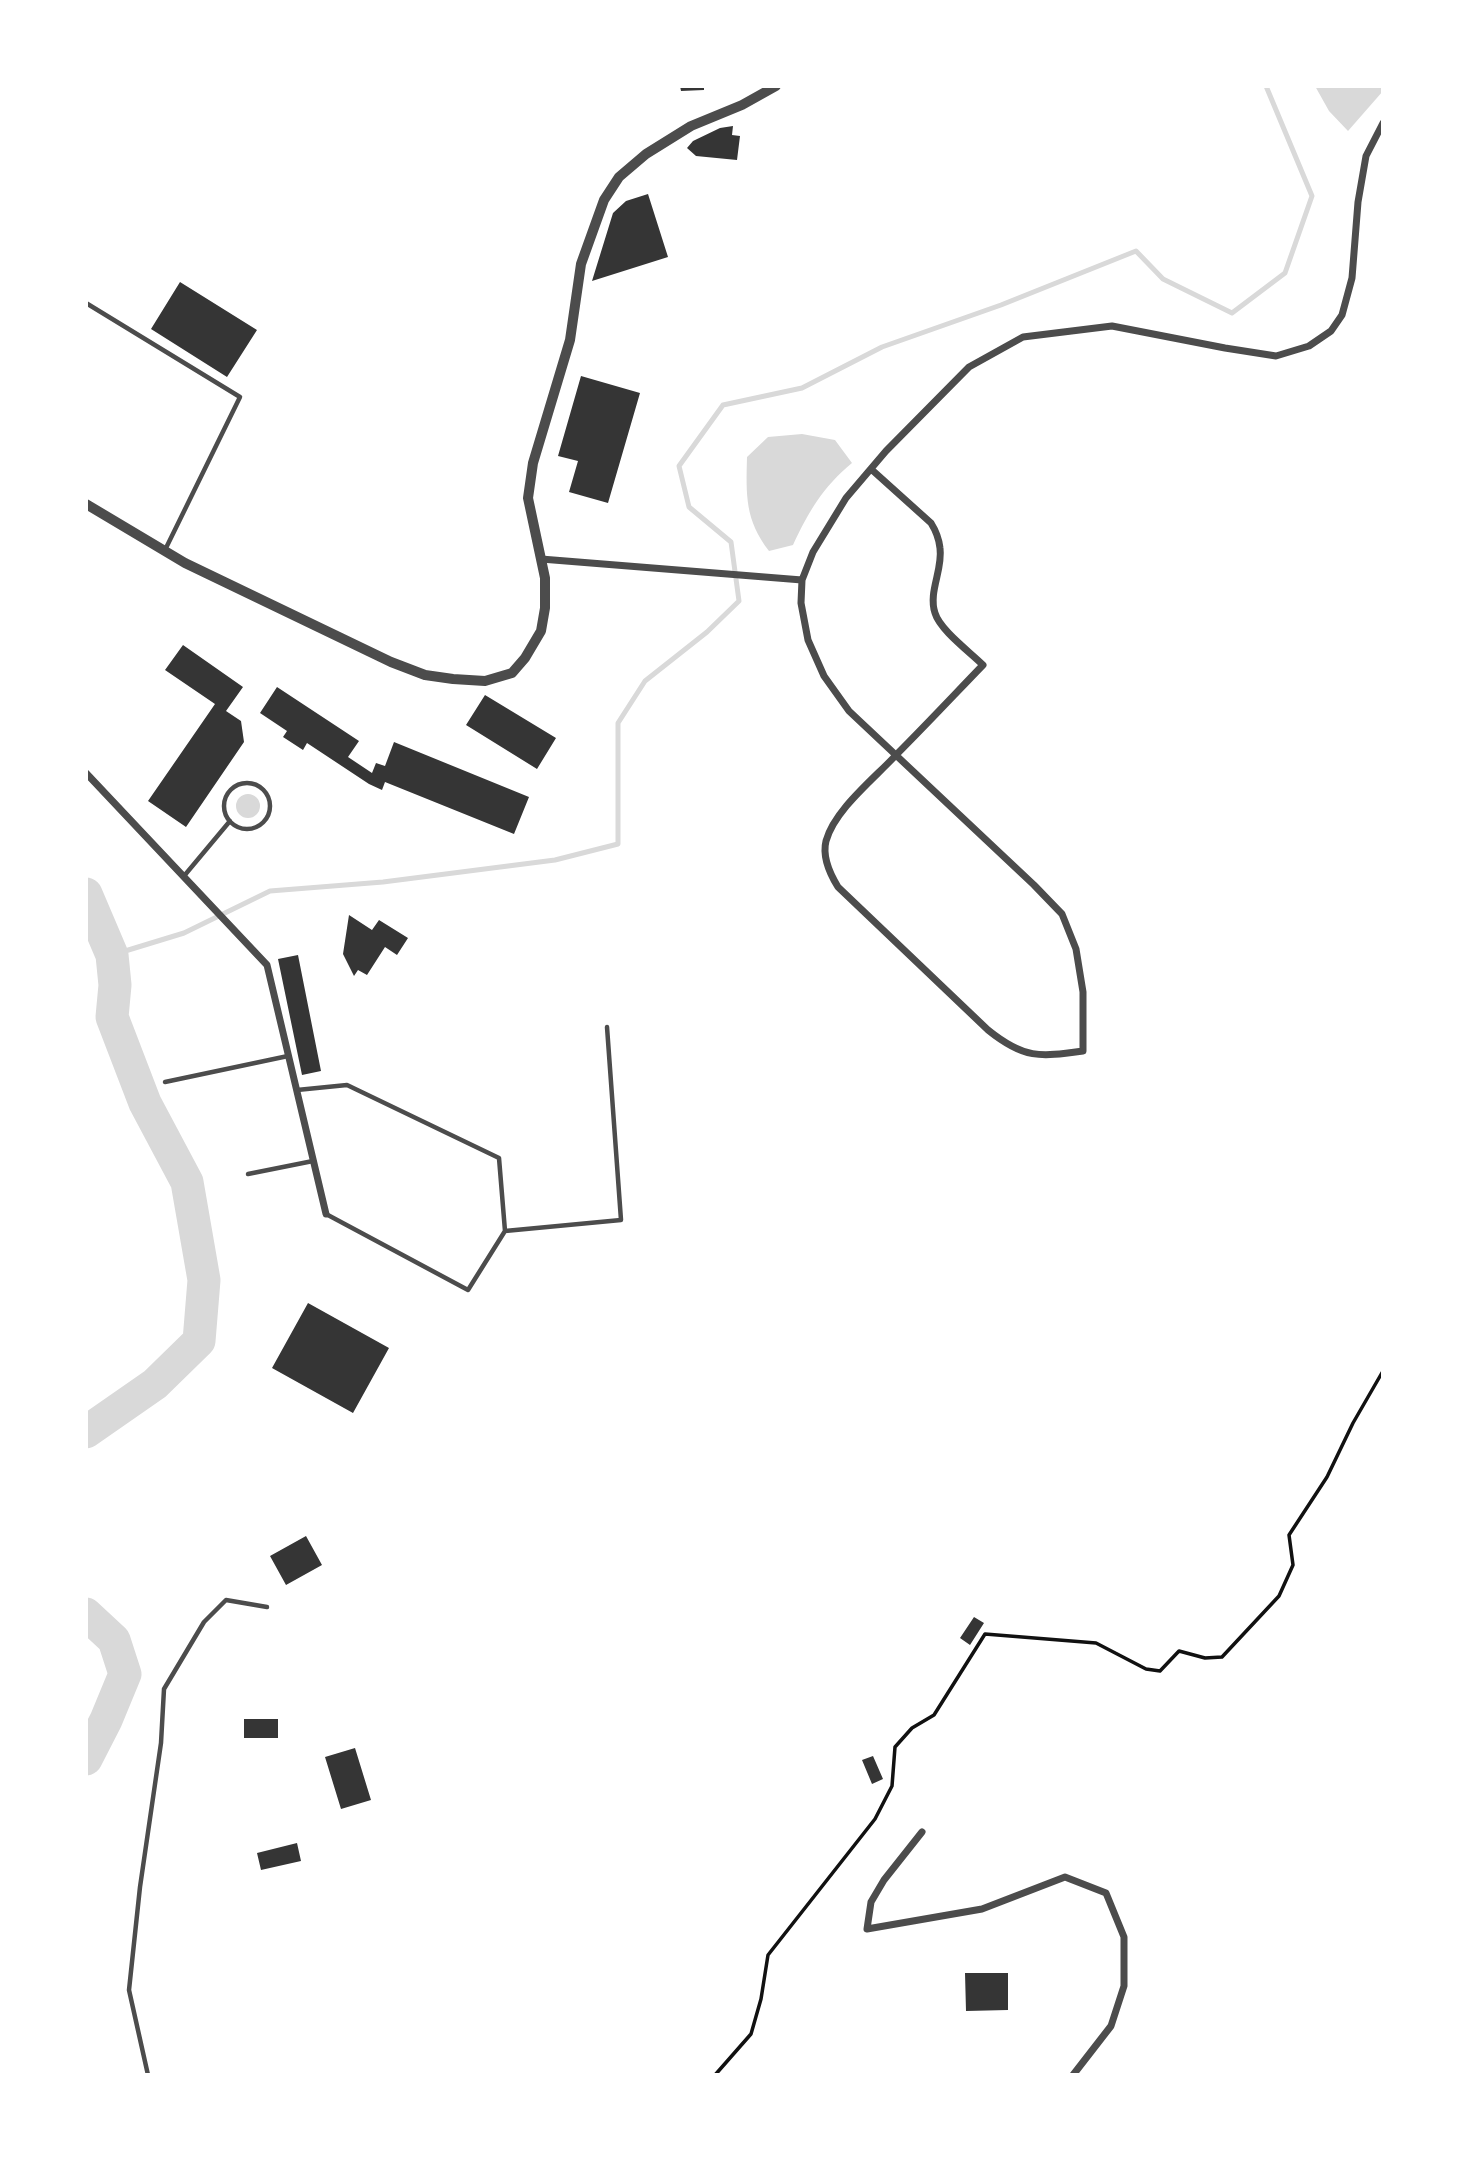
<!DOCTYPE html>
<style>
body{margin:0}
#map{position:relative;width:1469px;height:2161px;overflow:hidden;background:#fff;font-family:Jost,sans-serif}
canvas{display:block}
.frame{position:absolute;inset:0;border:88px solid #fff;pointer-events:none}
</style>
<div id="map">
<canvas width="1469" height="2161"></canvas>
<div class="frame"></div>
</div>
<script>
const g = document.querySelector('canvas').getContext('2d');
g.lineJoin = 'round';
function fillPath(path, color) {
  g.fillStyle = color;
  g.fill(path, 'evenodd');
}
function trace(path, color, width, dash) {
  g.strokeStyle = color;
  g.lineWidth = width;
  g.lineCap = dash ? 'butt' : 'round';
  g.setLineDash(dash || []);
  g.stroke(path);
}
fillPath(new Path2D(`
 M1315,86H1382L1383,91L1348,131L1329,111Z
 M802,434L835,440L852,463C823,487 809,511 793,545L769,551C745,520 746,495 747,457L768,437Z
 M236 806a12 12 0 1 1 24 0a12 12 0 1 1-24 0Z`), '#d9d9d9');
trace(new Path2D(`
 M112,955L184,933L270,891L383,882L555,860L618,844V723L645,681L707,632L739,601L731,542L689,507L679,466L723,405L802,388L882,347L1001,305L1136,251L1163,279L1232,313L1285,273L1312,196L1266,86`), '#d9d9d9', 5);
trace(new Path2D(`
 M86,894L112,955L115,985L112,1017L145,1103L187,1182L204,1280L199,1341L155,1384L86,1432
 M86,1614L114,1640L125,1674L106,1720L86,1759`), '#d9d9d9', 33);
fillPath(new Path2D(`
 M680,86H704V90L681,91Z
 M733,126L732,135L740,136L737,160L696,156L687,148L693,141L720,128Z
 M648,194L668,257L592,281L613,213L626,201Z
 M180,282L257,330L227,377L151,329Z
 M581,376L640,393L608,503L569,492L578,461L558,456Z
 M183,645L243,687L226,711L241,721L244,742L186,827L148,801L215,704L165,670Z
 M277,687L359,741L348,757L372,773L376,763L385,766L394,742L529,797L514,834L385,782L382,790L369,784L307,743L303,750L283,737L287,731L260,713Z
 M485,695L556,738L537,769L466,725Z
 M349,915L372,930L379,920L408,938L397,955L385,947L367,975L358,970L354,976L343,954Z
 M298,955L321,1071L302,1075L278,959Z
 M308,1303L389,1348L353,1413L272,1368Z
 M306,1536L322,1565L286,1585L270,1556Z
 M974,1617L984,1623L970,1645L960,1638Z
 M244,1719H278V1738H244Z
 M355,1748L371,1800L341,1809L325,1757Z
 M873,1756L883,1779L872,1784L862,1760Z
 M297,1843L301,1861L261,1870L257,1853Z
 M965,1973H1008V2010L966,2011Z`), '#353535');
trace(new Path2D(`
 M715,2075L751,2034L761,1999L768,1955L875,1819L892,1786L895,1747L912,1728L934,1715L985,1634L1096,1643L1146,1669L1160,1671L1179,1651L1205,1658L1222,1657L1279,1596L1293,1565L1289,1535L1327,1477L1353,1423L1383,1371`), '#111', 3.5);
trace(new Path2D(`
 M86,303L240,397L165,550
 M224 806a23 23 0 1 1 46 0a23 23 0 1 1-46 0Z
 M184,876L230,821
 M165,1082L288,1056
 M297,1090L347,1085L499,1158L505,1231
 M248,1174L313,1161
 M326,1214L468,1290L505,1231L621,1220L607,1027
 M148,2075L129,1990L140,1887L161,1743L164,1689L204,1622L226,1600L267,1607`), '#4c4c4c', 4.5);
trace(new Path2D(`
 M871,469L931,523C936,531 939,539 940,548C943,570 928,592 935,613C940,630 970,652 983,665C954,695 926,725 897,754C875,778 835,809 826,841C822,857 830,874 838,887L988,1030C1024,1059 1039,1057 1083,1051V992L1076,949L1062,914L1034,885L849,711L824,676L808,640L801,603L802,580L813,552L846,498L886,451L969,367L1023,337L1112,326L1225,348L1276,356L1309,346L1331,331L1342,315L1352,278L1358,202L1366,156L1383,123
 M541,559L802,580
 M86,773L267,965L326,1214
 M922,1832L884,1880L871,1902L867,1929L982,1909L1065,1877L1106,1893L1124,1937V1986L1111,2026L1073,2075`), '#4c4c4c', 7);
trace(new Path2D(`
 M86,504L185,563L391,662L425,675L453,679L485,681L512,673L525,658L541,631L545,608V578L528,498L533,463L570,340L581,264L604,200L619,177L646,154L691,126L742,105L776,86`), '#4c4c4c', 10);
</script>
